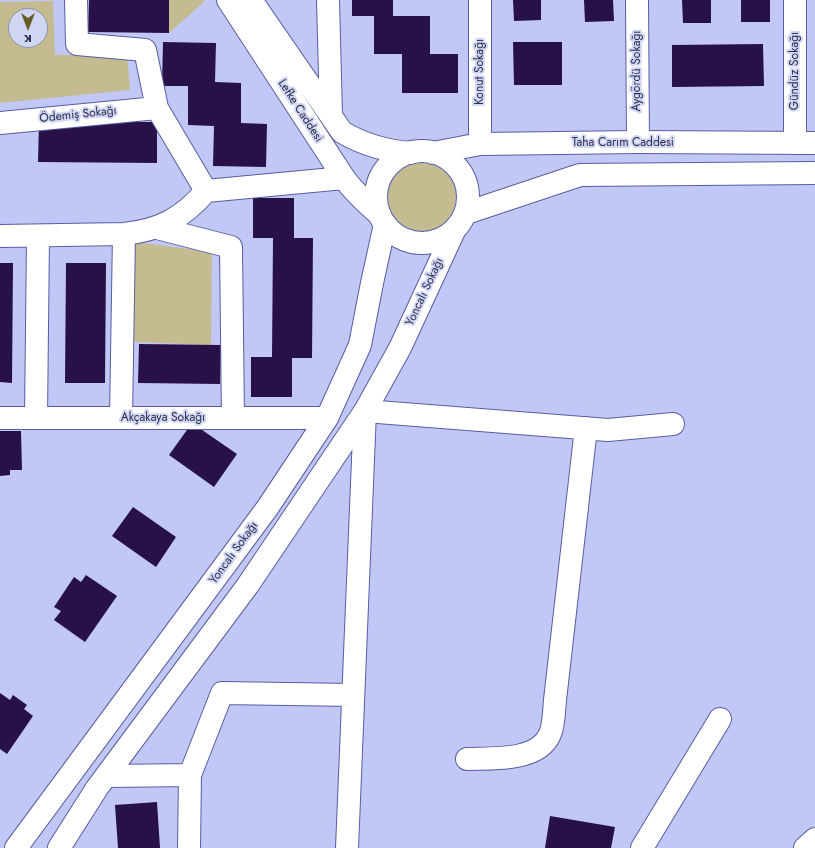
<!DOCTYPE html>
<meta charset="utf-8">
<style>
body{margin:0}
#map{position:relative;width:815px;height:848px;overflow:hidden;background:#c1c8f5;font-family:Jost,sans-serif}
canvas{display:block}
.north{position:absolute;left:8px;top:8px;width:40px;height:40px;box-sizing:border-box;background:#d1d6f4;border:1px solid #8f93b1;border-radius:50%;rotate:180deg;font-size:11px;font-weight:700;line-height:16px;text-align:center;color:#2b2f4c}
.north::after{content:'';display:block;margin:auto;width:14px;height:18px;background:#665c28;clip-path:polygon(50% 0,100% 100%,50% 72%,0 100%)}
</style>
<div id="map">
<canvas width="815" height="848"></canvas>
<div class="north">K</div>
</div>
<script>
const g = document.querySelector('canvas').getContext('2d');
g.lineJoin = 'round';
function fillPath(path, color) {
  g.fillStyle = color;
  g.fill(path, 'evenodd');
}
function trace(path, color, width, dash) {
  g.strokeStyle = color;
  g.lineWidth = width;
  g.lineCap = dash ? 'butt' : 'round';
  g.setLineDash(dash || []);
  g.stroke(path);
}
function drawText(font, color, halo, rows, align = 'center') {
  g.font = font + ' Jost,sans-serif';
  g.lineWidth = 4;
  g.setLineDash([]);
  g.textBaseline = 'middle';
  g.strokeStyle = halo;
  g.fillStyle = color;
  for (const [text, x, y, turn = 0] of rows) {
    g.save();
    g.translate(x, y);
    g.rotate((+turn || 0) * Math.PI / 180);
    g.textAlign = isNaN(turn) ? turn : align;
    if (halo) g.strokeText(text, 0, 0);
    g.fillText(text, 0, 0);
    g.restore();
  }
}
fillPath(new Path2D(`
 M169,0H204L205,1L169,33Z
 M53,1L55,55L127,54L130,90L0,103V2ZM16,16H40V40H16Z
 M388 197a34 34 0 1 1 68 0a34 34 0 1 1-68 0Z
 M135,242L212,252L211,345L133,342Z`), '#c4bc90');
fillPath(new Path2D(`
 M89,0H169V33L88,32Z
 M352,0H393V16H430V54H458V93H402V54H374V16H352Z
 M513,0H541V20L514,21Z
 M584,0H613L614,21L585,22Z
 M682,0H711V23H683Z
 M741,0H770V22H741Z
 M163,42L216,43L215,82L241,83V123L267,124L266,167L213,166L214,126L188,125V86H162Z
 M513,42H562V85H514Z
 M763,44L764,86L672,87V45Z
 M39,122H157V163L38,162Z
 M253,198H294V238H313L312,358H292V397H251V357H272L273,238H253Z
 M0,263H13L12,383L0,382Z
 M66,263H106L105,383H65Z
 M139,344L221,345L220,384L138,383Z
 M192,423L237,454L214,487L169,455Z
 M0,431H21L22,470H10V475L0,476Z
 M133,507L176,537L156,567L112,536Z
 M86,575L117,596L85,642L54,620L61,611L54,607L74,577L81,582Z
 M0,693L10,700L13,695L27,705L24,709L33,716L7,754L0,749Z
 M157,802L160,848H118L115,805Z
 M550,816L615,827L611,848H545Z`), '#271146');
const minor = new Path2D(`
 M76,0L77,44L145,50L157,108L206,191L344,178
 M228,0L344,178C354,192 366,203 380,215
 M251,0L342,132C364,145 385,151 411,153
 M328,0L331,115
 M480,0V144
 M637,0L638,142
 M795,0V143
 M0,123L157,108
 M157,228L231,247L233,418
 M0,236L124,234C160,230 183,218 206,191
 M0,418H327
 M36,418L38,236
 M121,418L124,234
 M467,759C492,758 538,762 550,734C554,725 554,710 555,700L586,428
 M190,775L222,693L353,695
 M107,776L190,775L189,848
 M16,848L268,507L327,418L360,345L372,283L385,224
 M59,848L97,788L248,585L365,411L400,348L454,231
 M347,848L365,411L608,430L673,424
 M642,848L720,719
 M805,848L815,839`);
const major = new Path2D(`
 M376 197a46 46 0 1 1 92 0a46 46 0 1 1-92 0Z
 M433,153L480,144L638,142L815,143
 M466,213L580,175L815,173`);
trace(minor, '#585da0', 24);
trace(major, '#585da0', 24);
trace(minor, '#fff', 22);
trace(major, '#fff', 22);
drawText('12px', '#2b2f4c', '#d1d6f4', [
 ["Aygördü Sokağı",637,71,-90],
 ["Gündüz Sokağı",795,71,-90],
 ["Konut Sokağı",480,72,-90],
 ["Lefke Caddesi",300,111,57],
 ["Ödemiş Sokağı",78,115,-6],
 ["Taha Carım Caddesi",623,143],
 ["Yoncalı Sokağı",425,292,-65],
 ["Akçakaya Sokağı",163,418],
 ["Yoncalı Sokağı",234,553,-54]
]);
</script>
